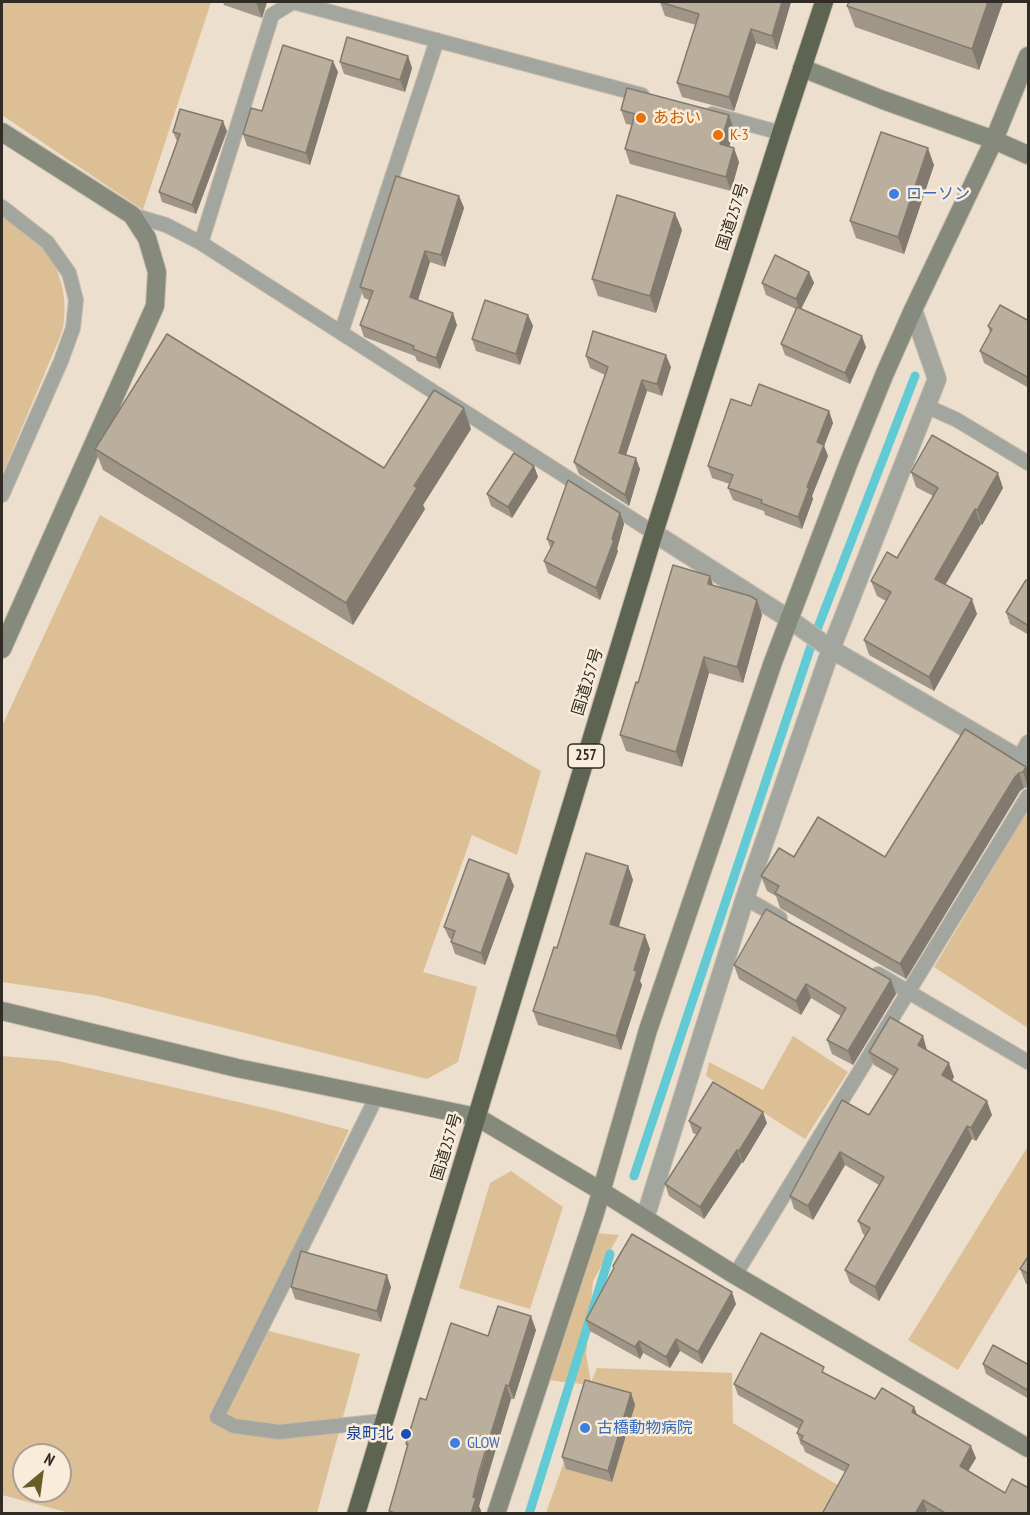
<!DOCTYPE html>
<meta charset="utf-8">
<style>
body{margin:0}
#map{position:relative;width:1030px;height:1515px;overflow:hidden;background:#ecdfcd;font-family:"PT Sans Narrow",sans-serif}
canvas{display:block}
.frame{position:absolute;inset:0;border:3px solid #302c25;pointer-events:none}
.north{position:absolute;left:12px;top:1443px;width:60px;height:60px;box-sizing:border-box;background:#f9ecda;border:2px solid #a99f92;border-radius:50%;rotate:29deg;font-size:16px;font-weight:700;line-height:24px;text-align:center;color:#302c25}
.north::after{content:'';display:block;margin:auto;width:21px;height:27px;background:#6a5c29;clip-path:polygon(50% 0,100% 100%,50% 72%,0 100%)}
</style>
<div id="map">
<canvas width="1030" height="1515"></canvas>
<div class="frame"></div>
<div class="north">N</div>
</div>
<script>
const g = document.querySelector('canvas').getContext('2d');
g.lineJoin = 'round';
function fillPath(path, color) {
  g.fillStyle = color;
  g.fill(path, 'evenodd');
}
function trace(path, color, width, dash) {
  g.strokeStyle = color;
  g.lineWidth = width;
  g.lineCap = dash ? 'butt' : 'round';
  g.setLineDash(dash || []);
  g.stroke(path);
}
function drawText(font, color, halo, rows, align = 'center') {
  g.font = font + ' "PT Sans Narrow","Noto Sans JP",sans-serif';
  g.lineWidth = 5;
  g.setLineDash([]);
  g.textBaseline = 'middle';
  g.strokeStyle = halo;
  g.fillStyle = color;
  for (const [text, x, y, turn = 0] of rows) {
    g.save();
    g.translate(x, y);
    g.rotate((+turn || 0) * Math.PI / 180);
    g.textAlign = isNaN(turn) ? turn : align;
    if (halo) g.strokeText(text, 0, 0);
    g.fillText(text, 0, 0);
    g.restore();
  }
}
fillPath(new Path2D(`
 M2,2H211L143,210L2,115Z
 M2,215C15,224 29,232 40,244C58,262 67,293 64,319C64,325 62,331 60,337L2,475Z
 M100,515L541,771L517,855L472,835L423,972L477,987L458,1062L427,1079L98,996L2,982V726Z
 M1028,810V1028L934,967Z
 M793,1036L848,1072L805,1139L706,1076L709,1062L763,1090Z
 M2,1056L58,1061L269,1109L349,1130L257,1328L360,1354L317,1513H70L2,1495ZM24,1455H60V1491H24Z
 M1028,1146V1255L958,1370L908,1340Z
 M511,1171L563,1207L530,1309L459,1288L490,1183Z
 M585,1232L619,1235L593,1281L586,1355L591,1382L597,1368L732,1373L733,1423L885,1513H546L591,1385L537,1379Z`), '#dcbf95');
trace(new Path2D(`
 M634,1176L813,640L915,376
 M529,1514L610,1254`), '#61cad4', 9);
const lane = new Path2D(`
 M712,114L781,133
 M2,207L47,242L69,273L76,300L73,328L61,361L2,495
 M132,215L166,225L201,243L654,533
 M201,243L272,15L293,2L642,95
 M341,333L437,40
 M926,406L957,420L1028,463
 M1019,758L1028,742
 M745,898L780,918
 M878,974L1028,1062
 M377,1096L217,1417L234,1426L279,1432L383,1421
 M735,1275L1028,796`);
const street = new Path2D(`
 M654,533L789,619L831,649L1028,764
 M645,1218L745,898L831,649L937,379L913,310`);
const secondary = new Path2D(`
 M802,68L883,100L994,140L1028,155
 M2,132L132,215L147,238L157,272L155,306L2,649
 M2,1011L237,1068L477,1117L601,1191L735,1275L1028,1448
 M496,1514L595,1213L648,1030L773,662L849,462L885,373L913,310L994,140L1028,56`);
const highway = new Path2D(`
 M356,1514L654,533L781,133L824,2`);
trace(lane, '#c6bbab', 16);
trace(street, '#c6bbab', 20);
trace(secondary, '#c6bbab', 20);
trace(highway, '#c6bbab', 20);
trace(lane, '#a3a69e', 14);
trace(street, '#a3a69e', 18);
trace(secondary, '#858a7d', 18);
trace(highway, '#5d6452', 18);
fillPath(new Path2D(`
 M223,2H267L262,18L224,5Z
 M660,2H791L777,50L756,43L734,111L682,97L677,83L696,25L665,16Z
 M849,2H1003L979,70L855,27L847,6Z
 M408,56L412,68L405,92L344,74L340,62Z
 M338,72L310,165L247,146L243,134L262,111Z
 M621,110L729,115L734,130L729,146L739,162L731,191L630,164L625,149L632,125L626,124Z
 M227,131L196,214L162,202L159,192L177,141L173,132Z
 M934,165L904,254L856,238L850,221Z
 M459,196L464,208L445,267L430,262L418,300L457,325L440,369L417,361L415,356L364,337L360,325L369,300L364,298L360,287Z
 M682,230L656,313L598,296L592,279Z
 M809,272L814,283L801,309L866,347L850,384L785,355L781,344L796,309L766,295L762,283Z
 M528,315L533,326L520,365L476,351L472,339Z
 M1029,321V388L984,363L980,351L990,333L988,326Z
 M586,356L671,367L662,396L647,391L626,455L640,469L629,506L579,474L574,462L605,375L590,368Z
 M751,406L829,411L833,423L824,446L828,456L812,496L813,499L802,529L765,515L764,511L733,500L728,488L730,484L712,478L708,466Z
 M471,429L423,505L425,509L353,625L103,470L95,449L384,468Z
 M534,466L538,477L512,518L491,506L487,494Z
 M911,472L1003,488L982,525L981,524L945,585L977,614L934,691L869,655L864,640L886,601L877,596L871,581L897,558L933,496L916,487Z
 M620,513L624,524L617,549L618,551L600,600L548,573L544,561L551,549L547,539Z
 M710,576L713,585L757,600L762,615L743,683L709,673L682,767L626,751L620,735L638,683Z
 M1029,582V635L1010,624L1006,612Z
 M1026,767L1029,772V787L1024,788L1020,791L906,979L780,908L776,896L767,891L761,876L794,857H885Z
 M628,866L633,880L619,927L650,949L640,981L642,985L621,1050L538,1025L533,1011L557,948Z
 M514,886L485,965L455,954L451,942L452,940L449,938L444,927Z
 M734,965L891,980L896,994L853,1065L832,1054L827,1040L841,1016L811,998L801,1015L739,979Z
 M927,1050L954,1077L952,1081L992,1115L976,1141L972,1139L879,1301L850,1283L845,1270L865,1236L863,1234L858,1221L879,1185L845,1165L813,1220L794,1209L790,1196L869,1115L893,1076L874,1065L869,1052Z
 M689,1121L767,1123L743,1163L742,1162L704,1219L669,1196L665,1184L697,1135L693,1133Z
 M1029,1255V1286L1026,1284L1020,1269Z
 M613,1266L736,1304L702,1364L680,1351L670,1368L643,1353L640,1359L590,1331L586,1320L614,1269Z
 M291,1287H391L381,1322L295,1299Z
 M536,1330L514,1399H511L484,1486L479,1506L481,1511L480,1514H390L389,1511L401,1469L407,1447L406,1444L426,1400L488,1336Z
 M983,1364L1029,1365V1399L986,1374Z
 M826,1374L875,1399L914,1407L917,1415L976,1458L968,1471L1029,1514H931L927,1511L926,1514H822L845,1472L805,1452L803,1446L801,1445L797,1433L799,1429L738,1395L734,1384Z
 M631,1393L635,1405L612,1482L566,1469L562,1457Z`), '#a09687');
fillPath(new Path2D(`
 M256,2H267L262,18Z
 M782,2H791L777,50L772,36Z
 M988,2H1003L979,70L972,49Z
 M751,29L756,43L734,111L729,97Z
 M408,56L412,68L405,92L400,80Z
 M333,61L338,72L310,165L306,153Z
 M729,115L734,130L726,158L720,144Z
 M223,121L227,131L196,214L192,205Z
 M734,148L739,162L731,191L726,177Z
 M928,148L934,165L904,254L898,237Z
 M459,196L464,208L445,267L441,255Z
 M675,213L682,230L656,313L650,296Z
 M425,251L430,262L415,309L410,297Z
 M809,272L814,283L800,311L796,299Z
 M453,313L457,325L440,369L436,358Z
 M528,315L533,326L520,365L516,354Z
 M862,336L866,347L850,384L845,373Z
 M666,355L671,367L662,396L657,384Z
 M642,380L647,391L623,464L619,453Z
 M464,408L471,429L423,505L425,509L353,625L346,603L414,486Z
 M829,411L833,423L824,446L828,456L812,496L813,499L802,529L798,517L807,487L817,442Z
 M636,458L640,469L629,506L625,495Z
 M534,466L538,477L512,518L508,507Z
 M998,473L1003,488L982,525L977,510Z
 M975,509L981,524L940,594L935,579Z
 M620,513L624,524L617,549L618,551L600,600L596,588Z
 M710,576L715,592L708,584Z
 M972,599L977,614L934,691L929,677Z
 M757,600L762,615L743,683L737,667Z
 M704,657L709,673L682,767L676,752Z
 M1026,767L1029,772L1028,787L1023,772Z
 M1019,773L1024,788L1020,791L906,979L900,964L1015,777Z
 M628,866L633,880L615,938L610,924Z
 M509,874L514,886L485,965L481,953Z
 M645,935L650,949L640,981L642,985L621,1050L616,1036Z
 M891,980L896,994L853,1065L848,1051Z
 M806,984L811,998L801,1015L796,1001Z
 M923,1036L927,1050L922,1058L918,1045Z
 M949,1063L954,1077L947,1088L942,1075Z
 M987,1101L992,1115L976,1141L971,1128Z
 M763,1112L767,1123L743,1163L739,1151Z
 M967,1126L972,1139L879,1301L875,1287Z
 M737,1150L742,1162L704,1219L700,1207Z
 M840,1152L845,1165L813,1220L808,1206Z
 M387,1275L391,1287L381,1322L377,1311Z
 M732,1292L736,1304L702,1364L698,1352Z
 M531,1316L536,1330L514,1399L509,1386Z
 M676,1339L680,1351L670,1368L666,1357Z
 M639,1341L643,1353L640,1359L635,1347Z
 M506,1385L511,1399L479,1506L481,1511L480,1514H471L473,1497Z
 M631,1393L635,1405L612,1482L608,1471Z
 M914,1407L919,1419L912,1412Z
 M971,1446L976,1458L964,1478L960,1466Z
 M923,1500L927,1511L926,1514H915Z`), '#827a6e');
const building = new Path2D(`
 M660,2H782L772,36L751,29L729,97L677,83L699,14Z
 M849,2H988L972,49L847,6Z
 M347,37L408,56L400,80L340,62Z
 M283,45L333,61L306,153L243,134L251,108L262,111Z
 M627,88L729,115L720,144L734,148L726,177L625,149L635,114L621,110Z
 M180,109L223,121L192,205L159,192L180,134L173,132Z
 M881,132L928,148L898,237L850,221Z
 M396,176L459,196L441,255L425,251L410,297L453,313L436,358L413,349L414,346L360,325L373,291L360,287Z
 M617,195L675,213L650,296L592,279Z
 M775,255L809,272L796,299L762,283Z
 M485,300L528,315L516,354L472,339Z
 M1000,305L1029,321V378L980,351L992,329L988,326Z
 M797,307L862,336L845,373L781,344Z
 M593,331L666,355L657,384L642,380L619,453L636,458L625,495L574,462L608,367L586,356Z
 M167,334L384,468L434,390L464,408L414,486L417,488L346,603L95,449Z
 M759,384L829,411L817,442L824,445L807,487L809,488L798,517L761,503L762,500L728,488L733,475L708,466L731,399L751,406Z
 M932,435L998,473L977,510L975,509L935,579L972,599L929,677L864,640L891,592L871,581L887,552L897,558L938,488L911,472Z
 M514,453L534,466L508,507L487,494Z
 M568,480L620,513L612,539L614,540L596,588L544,561L554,542L547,539Z
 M673,565L710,576L708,584L750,596L757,600L737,667L704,657L676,752L620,735L636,682L638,683Z
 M1026,580L1029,582V626L1006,612Z
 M965,729L1026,767L1023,772L1019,773L1015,777L900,964L775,893L779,886L761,876L779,848L794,857L818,817L885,857Z
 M586,853L628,866L610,924L645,935L634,970L637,971L616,1036L533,1011L554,947L557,948Z
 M469,859L509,874L481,953L451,942L455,931L444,927Z
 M766,909L891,980L848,1051L827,1040L846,1008L806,984L796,1001L734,965Z
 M890,1017L923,1036L918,1045L949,1063L942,1075L987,1101L971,1128L967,1126L875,1287L845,1270L870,1228L858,1221L884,1177L840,1152L808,1206L790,1196L842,1100L869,1115L898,1069L869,1052Z
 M713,1082L763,1112L739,1151L737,1150L700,1207L665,1184L701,1128L689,1121Z
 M632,1234L732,1292L698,1352L676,1339L666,1357L639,1341L635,1347L586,1320L614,1268L613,1266Z
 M301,1251L387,1275L377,1311L291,1287Z
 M1029,1255V1274L1020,1269Z
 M498,1306L531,1316L509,1386L506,1385L479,1472L473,1497L476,1498L471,1514H398L389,1511L401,1469L408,1444H406L420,1398L426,1400L451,1323L488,1336Z
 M761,1333L824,1367L822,1372L875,1399L882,1388L914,1407L912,1412L971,1446L960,1466L1005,1493L1012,1479L1029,1488V1514H947L923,1500L915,1514H822L849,1465L801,1440L803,1436L797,1433L803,1421L734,1384Z
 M993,1345L1029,1365V1391L983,1364Z
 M585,1380L631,1393L608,1471L562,1457Z`);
fillPath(building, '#baae9d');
trace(building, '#827a6e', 1.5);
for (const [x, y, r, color] of [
 [641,118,6,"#e8710a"],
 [718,135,6,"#e8710a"],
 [894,194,6,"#3f7fe0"],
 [585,1428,6,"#3f7fe0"],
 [406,1434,6,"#1a4fb4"],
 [455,1443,6,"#3f7fe0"]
]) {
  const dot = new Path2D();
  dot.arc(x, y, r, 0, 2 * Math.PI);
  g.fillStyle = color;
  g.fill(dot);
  trace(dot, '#f9ecda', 2);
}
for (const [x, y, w] of [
 [586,756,36]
]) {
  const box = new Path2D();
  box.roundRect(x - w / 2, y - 12, w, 24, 4.5);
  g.fillStyle = '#f9ecda';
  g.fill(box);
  trace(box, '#302c25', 1.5);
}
drawText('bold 15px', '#302c25', null, [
 ["257",586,756]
]);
drawText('16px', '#c56008', '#f9ecda', [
 ["あおい",653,118],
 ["K-3",730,135]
], 'left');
drawText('16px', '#366cbe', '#f9ecda', [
 ["ローソン",906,194],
 ["古橋動物病院",597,1428],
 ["GLOW",467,1443]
], 'left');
drawText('16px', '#302c25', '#f9ecda', [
 ["国道257号",733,217,-72],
 ["国道257号",588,682,-73],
 ["国道257号",447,1147,-73]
]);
drawText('16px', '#164399', '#f9ecda', [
 ["泉町北",394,1434]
], 'right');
</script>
